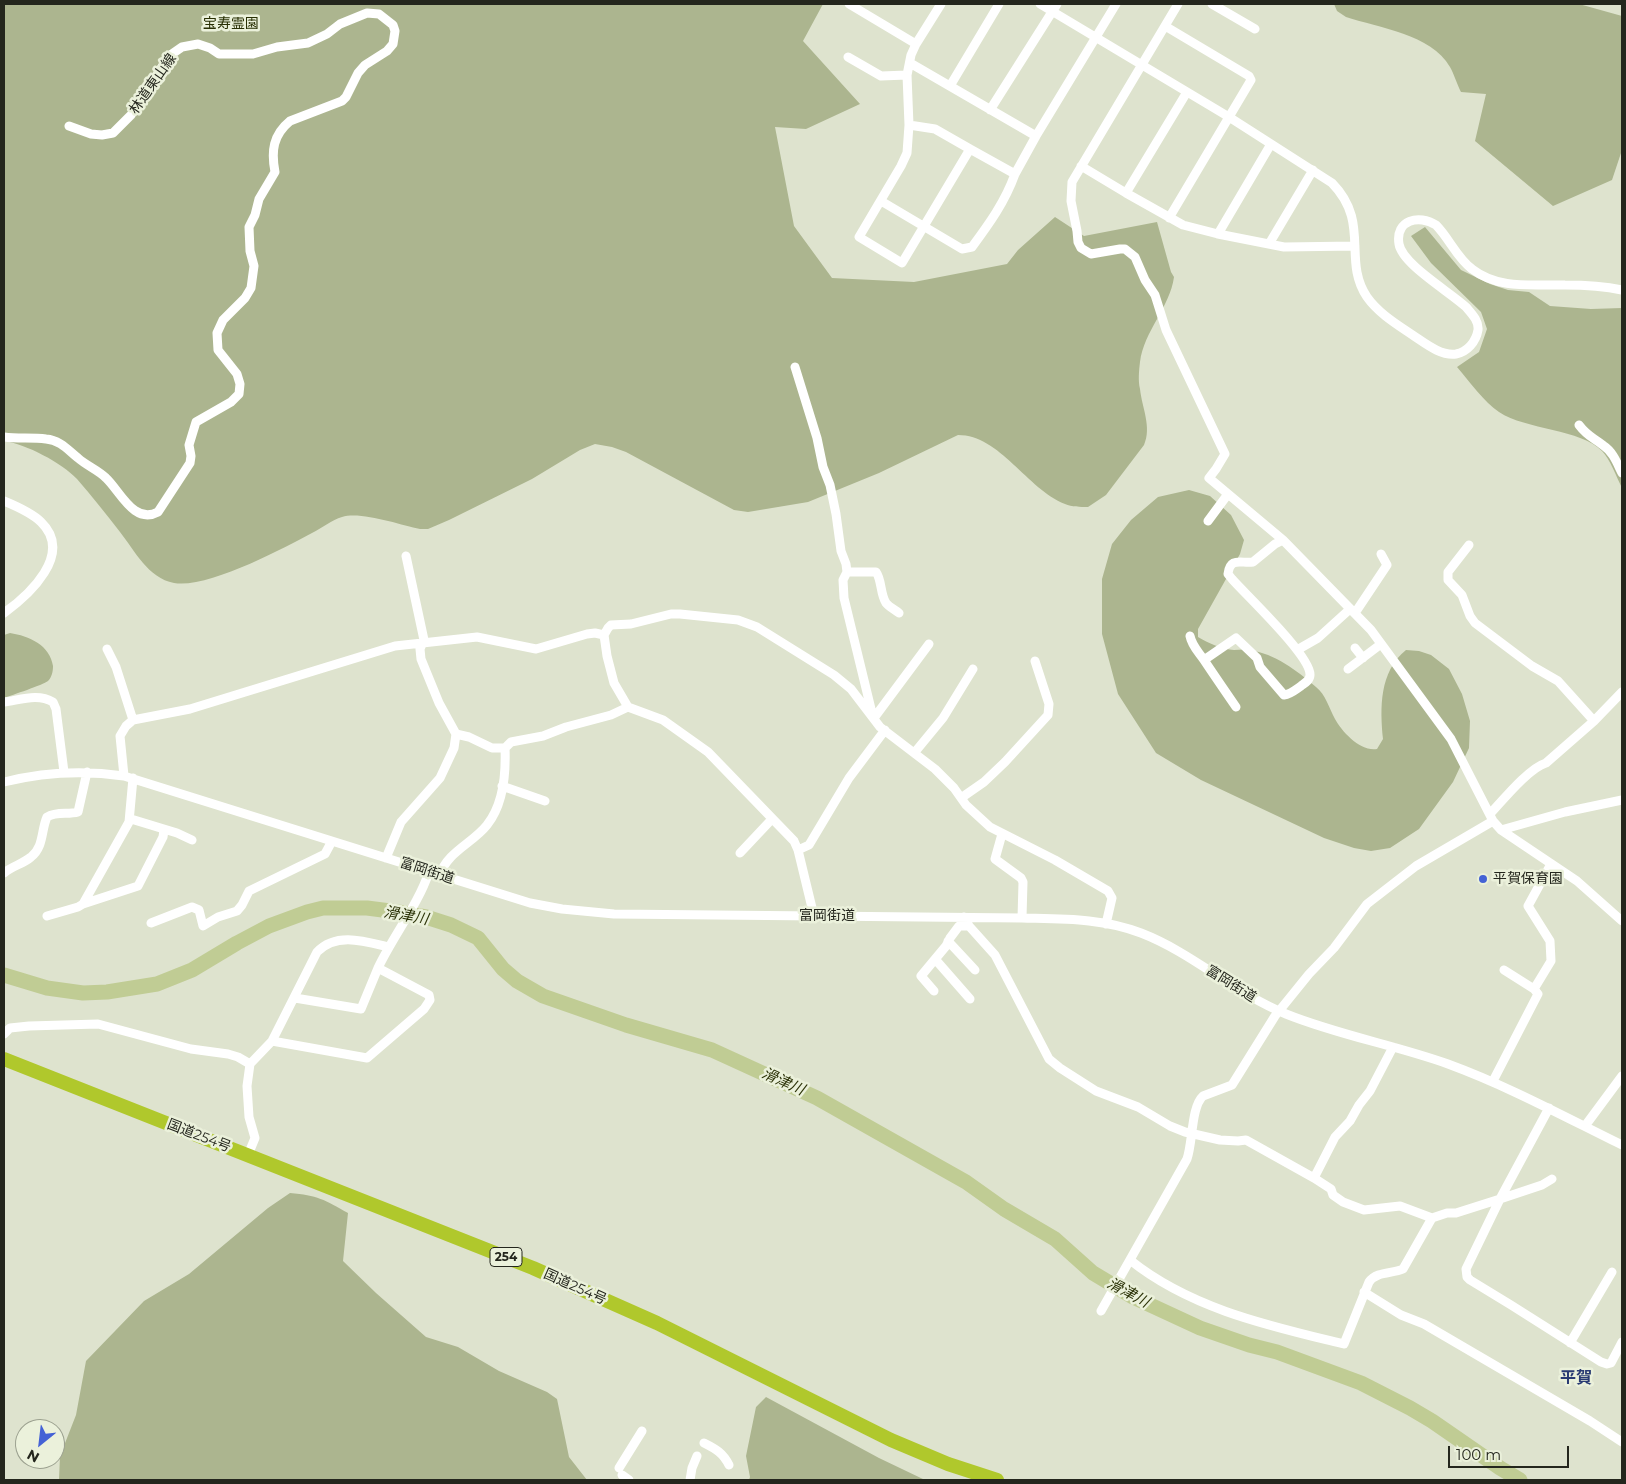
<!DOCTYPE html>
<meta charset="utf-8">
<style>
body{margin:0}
#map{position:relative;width:1626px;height:1484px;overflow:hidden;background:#dee3ce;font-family:Montserrat,sans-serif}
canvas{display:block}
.frame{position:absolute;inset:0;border:5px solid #24261d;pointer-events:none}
.north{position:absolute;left:15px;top:1419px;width:50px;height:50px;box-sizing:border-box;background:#ebf1db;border:1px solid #9ba08f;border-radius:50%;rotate:209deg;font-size:14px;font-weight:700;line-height:20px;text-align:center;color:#24261d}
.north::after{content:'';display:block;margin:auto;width:18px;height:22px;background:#4462d5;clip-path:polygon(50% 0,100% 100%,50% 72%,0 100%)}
.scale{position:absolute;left:1448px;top:1446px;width:121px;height:22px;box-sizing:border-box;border:2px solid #24261d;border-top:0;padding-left:6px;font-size:15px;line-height:18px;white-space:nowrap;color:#24261d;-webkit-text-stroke:4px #ebf1db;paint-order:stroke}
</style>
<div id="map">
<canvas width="1626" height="1484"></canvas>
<div class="frame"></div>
<div class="north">N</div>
<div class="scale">100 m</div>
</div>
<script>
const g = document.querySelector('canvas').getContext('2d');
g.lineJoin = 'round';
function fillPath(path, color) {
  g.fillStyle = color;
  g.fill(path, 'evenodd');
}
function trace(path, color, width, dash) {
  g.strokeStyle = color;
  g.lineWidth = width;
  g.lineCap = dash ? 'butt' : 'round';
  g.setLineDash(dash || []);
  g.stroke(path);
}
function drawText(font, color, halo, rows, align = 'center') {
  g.font = font + ' Montserrat,"Noto Sans JP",sans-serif';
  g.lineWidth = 5;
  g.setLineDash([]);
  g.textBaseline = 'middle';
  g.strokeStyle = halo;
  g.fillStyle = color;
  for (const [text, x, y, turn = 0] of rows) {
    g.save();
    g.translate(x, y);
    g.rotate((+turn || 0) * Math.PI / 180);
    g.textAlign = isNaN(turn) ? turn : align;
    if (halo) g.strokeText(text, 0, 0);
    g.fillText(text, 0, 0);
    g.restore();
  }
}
fillPath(new Path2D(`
 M4,4H823L803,41L860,104L806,129L775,127L794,226L832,278L914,282L1007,264L1018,250L1055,217L1084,236L1157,222L1171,272L1174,277C1170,307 1144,331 1140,362C1139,370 1138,381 1140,389C1142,408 1152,427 1144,445L1106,495L1088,507C1080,507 1072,507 1065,504C1027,489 1000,435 958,435L879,473L808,502L748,512L734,510L626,452L612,447L595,444L580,450L532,479L449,520L428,529H420C400,525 361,511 342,517C332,520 322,528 312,533C282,549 207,589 174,583C148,578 135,551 120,532C106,514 92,496 77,479C62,463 26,444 4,441Z
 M1334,4H1579L1622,16V150L1612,180L1553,206L1475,141L1486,94L1461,92C1457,84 1454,74 1450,67C1431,34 1379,28 1346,17L1337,11Z
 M1425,227L1461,270L1490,284L1508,290L1529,292L1550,306L1591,309L1622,308V488C1617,478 1610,459 1602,451C1581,429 1526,430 1499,412C1484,402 1469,381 1457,367L1479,352L1487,329L1481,312L1431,263L1411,236Z
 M1189,490L1210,496L1231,515L1244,540L1240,554L1198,629V637C1208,643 1222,649 1234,650C1239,650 1244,649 1249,650C1276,654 1296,670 1316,687C1326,695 1329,708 1335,719C1342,732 1361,752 1377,749L1383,739C1380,708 1379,672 1406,650L1419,651L1431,655L1449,669L1462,694L1470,721L1469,748L1453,782L1419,829L1390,848L1371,851L1354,848L1324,838L1201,780L1156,753L1118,694L1102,634V579L1112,544L1131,520L1158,497Z
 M10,633C29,636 50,645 53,666C53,671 52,677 48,681C43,685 12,695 4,698V635Z
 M290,1193C317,1195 325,1200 348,1213L343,1261L376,1293L426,1337L458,1347L499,1371L547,1392L557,1399L569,1457L587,1480H59L60,1456L76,1415L86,1361L144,1301L189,1274L268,1208Z
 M766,1397L879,1458L925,1480H749L750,1477L746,1456L756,1407Z`), '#acb58f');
trace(new Path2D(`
 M4,975L47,988L83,993L107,992L157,984L192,970L237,943L269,926L307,912L323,908H367L398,912L426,917L451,925L478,938L503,969L517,981L543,996L626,1025L712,1050L817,1098L966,1182L1004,1209L1055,1239L1093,1273L1133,1297L1200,1328L1249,1345L1277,1352L1361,1383L1410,1408L1432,1421L1500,1468L1520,1480`), '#c0cc94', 15);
trace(new Path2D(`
 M849,4L916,44
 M1040,4L1229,117L1332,183C1371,223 1342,260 1367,297C1379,314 1398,325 1414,336C1426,344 1441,356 1456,354C1467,352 1476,342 1478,330C1479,321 1472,314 1466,307C1450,292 1402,264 1399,244C1395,220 1419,214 1436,225C1449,238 1457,258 1472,269C1499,290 1533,284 1565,285C1584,285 1603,286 1622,290
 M1178,4L1072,182L1071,201L1077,231L1078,242L1081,248L1091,254L1120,249H1125L1135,257L1145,280L1155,295L1166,330L1225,454L1216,469L1209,478L1283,540L1371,630L1451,739L1493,821L1501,830L1577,881L1622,921
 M1212,4L1255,29
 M1165,26L1249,76L1251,80L1169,218
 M848,57L881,76L907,75L911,55L916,44L941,4
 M910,63L1036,136
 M950,86L999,4
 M990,110L1057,4
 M909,125L935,129L970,149
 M1081,166L1126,193L1187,92
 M1015,174L1036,136L1116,4
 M1126,193L1183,225L1218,234L1284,247L1355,246
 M881,201L962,249L972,247C989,224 1005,202 1015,174L970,149L902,263L859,237L901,166L907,153L909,125L907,75
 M1218,234L1271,144
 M1269,244L1313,170
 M795,367L817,438L823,467L830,485L836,514L841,551L846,564L847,572L843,580L844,598L872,713
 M1579,425C1588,437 1593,437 1604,446C1613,452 1617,463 1622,473
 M4,437C18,439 32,437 46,439C60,440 68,450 78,458C87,466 98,470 106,478C120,491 134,525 158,512L190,463L191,456L189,445L196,422L231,402L239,394L240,384L237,374L218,350L217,333L223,320L245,298L251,288L254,266L250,251L249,227L255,215L259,199L275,172C271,151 273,135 290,121L342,101L346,97L358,73L365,65L387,51L393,44L395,31L393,25L379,14L367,13L340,24L327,34L308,43L277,47L253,54H219L210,48L198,44L182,47L169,56L131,115L113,133L102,135L91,134L69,126
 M4,501C16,506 32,513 41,522C74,554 29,595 4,613
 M1208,521L1228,494
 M1469,545L1448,572V580L1462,595L1470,616L1475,623L1532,666L1558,681L1594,721
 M847,572H876C882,580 880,594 886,603C888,606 895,610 899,613
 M1355,613L1387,565L1381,554
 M1190,636C1192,646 1198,651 1204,660C1214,675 1225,691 1236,707
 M1355,648L1363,658
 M107,649L116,667L133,720
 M1297,650L1318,638L1350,609
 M1204,660L1236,638L1257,658L1260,667L1284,695C1291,694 1295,690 1301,686C1305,683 1310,680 1310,675C1311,656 1246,595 1232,579L1228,574C1230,556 1242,564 1253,562L1275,544L1283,540
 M1348,669L1381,644
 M4,702C20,700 38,693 53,702L56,709L64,772
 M874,718L929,644
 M456,734L469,737L492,748H505L511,742L543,736L566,727L611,715L628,707
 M915,752L943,718L973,669
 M124,776L120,736L126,726L133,720L190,709L395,646L477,637L536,649L587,634L595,633L604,635
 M4,782C44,772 82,770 124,776L530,903L562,909L614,914L1022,918C1062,919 1103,918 1141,933C1193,953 1234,993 1286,1014C1338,1035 1395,1045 1448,1064C1508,1086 1565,1117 1622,1145
 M502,786L545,801
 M961,798L984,782L1005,762L1048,715L1049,704L1035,661
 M1490,814C1503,800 1529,768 1546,763L1594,721L1622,692
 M131,819L177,833L192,840
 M1501,830L1565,812L1622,800
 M1002,834L995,859L1021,878L1023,882L1022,918
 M798,850L809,845L849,778L885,730
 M740,853L772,819
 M386,858L401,822L440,778L454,748L456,734L439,703L421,659L420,649L424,640L406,556
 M4,873C12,866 23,864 31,857C44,847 41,830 47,817C57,811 68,815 78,812L87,772
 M440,875C447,852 473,843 487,825C503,805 506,773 505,748
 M83,904L138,886L163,837L164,830
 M47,916L78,907L83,904L129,822L133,778
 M814,916L798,850L794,841L708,752L663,720L628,707L614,683L607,656L604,635L608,628L611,625L631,624L671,614H680L738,620L757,627L834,675L851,689L880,727L935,769L954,788L966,805L990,827L1055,860L1108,891L1112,898L1106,924
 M964,917L969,926L995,955L1049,1059L1060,1068L1096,1091L1138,1107L1170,1126L1185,1132L1220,1140L1238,1141L1246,1140L1314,1178L1331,1189L1333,1195L1343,1202L1364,1210L1400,1206L1432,1218L1447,1213H1456L1500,1199L1549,1108
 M151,923L192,907L199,910L203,926L218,917L237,911L242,905L249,891L325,854L332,841
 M948,941L975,970
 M935,959L970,999
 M1534,989L1551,961L1550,941L1528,906L1551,864
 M934,991L921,976L946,946L950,938L959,926H969
 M295,998L361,1009L378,968
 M4,1034L10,1028L29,1026L98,1024L191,1049L228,1054L238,1057L250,1064
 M272,1041L367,1058L424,1009L430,1000L429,995L378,968C393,936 418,905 429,872
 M1493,1081L1538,994L1534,989L1504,970
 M1585,1126L1622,1076
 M248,1155L255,1138L249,1117L247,1086L250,1064L272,1041L317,952C336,932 364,941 388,947
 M1314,1178L1335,1137L1350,1121L1359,1105L1370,1091L1393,1047
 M1552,1179L1542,1185L1500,1199L1466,1269L1467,1277L1470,1280L1511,1305L1601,1362L1607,1364L1611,1363L1622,1342
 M1130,1260C1191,1309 1270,1326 1344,1344L1369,1282C1377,1271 1392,1274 1403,1269L1432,1218
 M1364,1292L1401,1315L1424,1324L1590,1421L1622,1442
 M1101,1311L1187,1159C1193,1142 1191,1107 1203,1096L1232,1085L1275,1016L1309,974L1334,948L1367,904L1416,866L1493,821
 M1570,1343L1612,1272
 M704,1443C716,1449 723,1453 729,1465
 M619,1468L642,1431
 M622,1475L629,1480
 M690,1480L692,1468L697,1456`), '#fff', 9);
trace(new Path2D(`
 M4,1059L533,1268L657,1323L891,1440L948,1464L997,1480`), '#b0c82c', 14);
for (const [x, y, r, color] of [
 [1483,879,5,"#4462d5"]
]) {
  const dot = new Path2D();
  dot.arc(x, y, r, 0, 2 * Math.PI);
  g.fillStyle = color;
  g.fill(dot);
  trace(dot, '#ebf1db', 2);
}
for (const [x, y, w] of [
 [506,1257,32]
]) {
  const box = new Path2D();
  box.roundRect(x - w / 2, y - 9.5, w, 19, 4);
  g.fillStyle = '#ebf1db';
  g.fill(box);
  trace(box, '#24261d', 1);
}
drawText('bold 12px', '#24261d', null, [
 ["254",506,1257]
]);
drawText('14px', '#293004', '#ebf1db', [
 ["宝寿霊園",231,24]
]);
drawText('14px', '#24261d', '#ebf1db', [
 ["林道東山線",153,84,-55],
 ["富岡街道",427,871,18],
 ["富岡街道",827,916],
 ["富岡街道",1231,984,32],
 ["国道254号",199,1136,21],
 ["国道254号",575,1287,24]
]);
drawText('14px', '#24261d', '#ebf1db', [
 ["平賀保育園",1493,879]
], 'left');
drawText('italic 15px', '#2d3409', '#ebf1db', [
 ["滑津川",406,916,10],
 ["滑津川",783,1082,24],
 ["滑津川",1128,1293,28]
]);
drawText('bold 16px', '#293a73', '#ebf1db', [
 ["平賀",1576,1378]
]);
</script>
